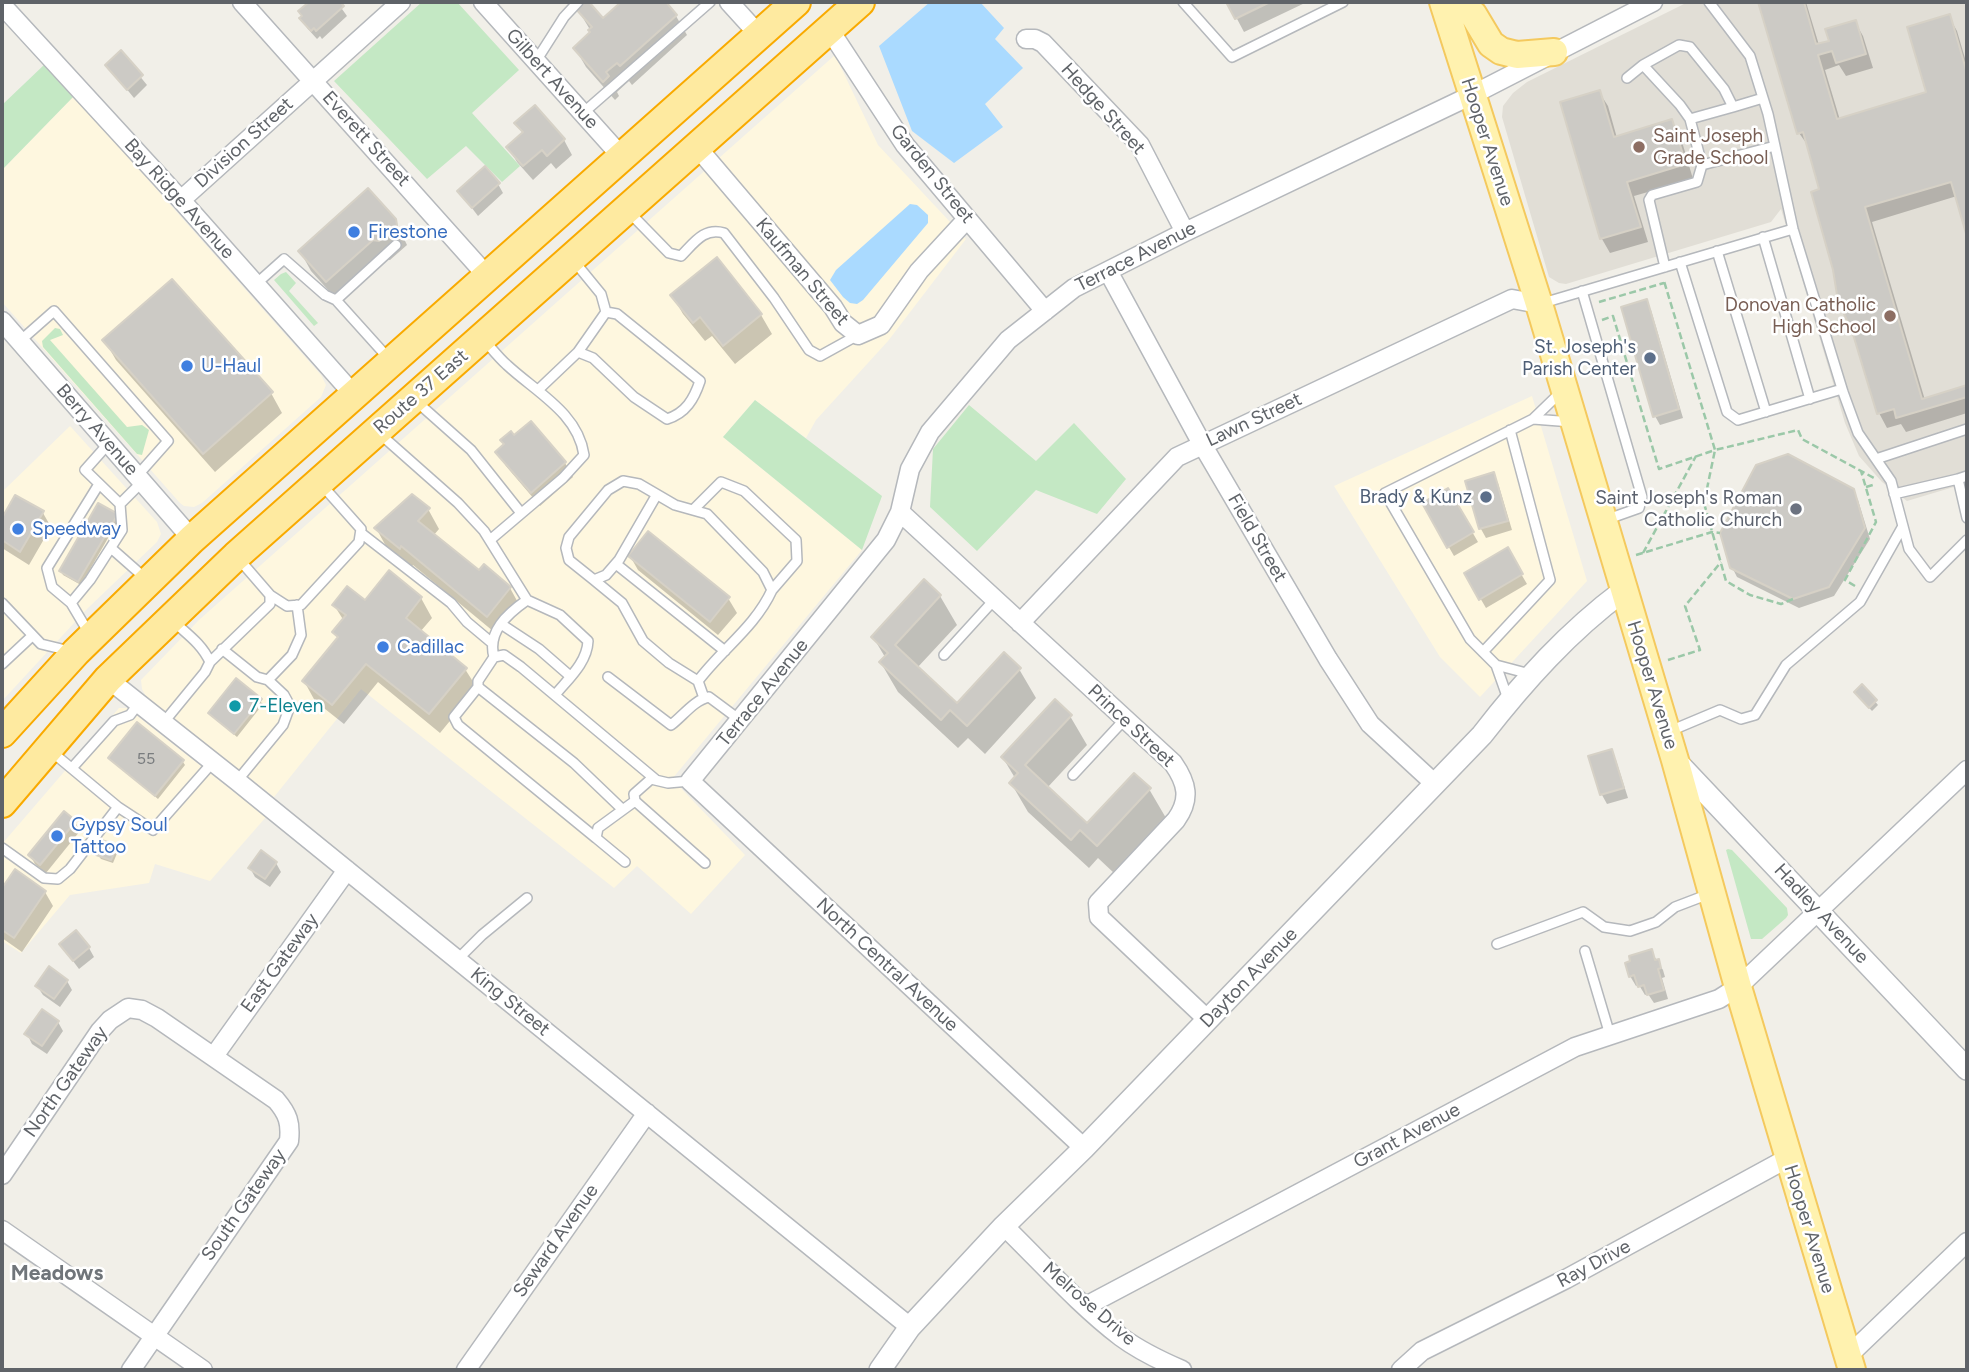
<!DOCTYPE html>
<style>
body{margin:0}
#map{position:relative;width:1969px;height:1372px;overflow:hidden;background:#f1efe8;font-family:Figtree,sans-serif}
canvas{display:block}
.frame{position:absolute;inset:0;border:4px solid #5f6368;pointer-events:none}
</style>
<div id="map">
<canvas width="1969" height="1372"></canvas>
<div class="frame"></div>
</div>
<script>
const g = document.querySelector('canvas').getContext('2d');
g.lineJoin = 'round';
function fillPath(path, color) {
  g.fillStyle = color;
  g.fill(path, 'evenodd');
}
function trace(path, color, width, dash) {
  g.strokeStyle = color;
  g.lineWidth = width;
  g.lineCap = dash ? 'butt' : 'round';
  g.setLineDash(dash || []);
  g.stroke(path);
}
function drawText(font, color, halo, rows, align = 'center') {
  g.font = font + ' Figtree,sans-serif';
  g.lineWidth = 5;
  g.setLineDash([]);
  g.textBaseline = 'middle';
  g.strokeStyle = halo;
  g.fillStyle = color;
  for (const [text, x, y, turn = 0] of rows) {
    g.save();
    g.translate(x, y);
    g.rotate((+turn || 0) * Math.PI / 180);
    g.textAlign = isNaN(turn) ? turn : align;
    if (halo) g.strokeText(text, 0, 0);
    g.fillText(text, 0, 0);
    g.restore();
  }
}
fillPath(new Path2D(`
 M835,55L878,145L966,239L888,341L816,420L806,438L755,400L723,437L862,550L672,779L745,855L691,914L637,866L614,888L361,689L274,797L147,698L142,689L141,680L199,620Z
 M74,96L321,375L326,385L321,397L202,503L194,507L184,506L180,503L2,302V170Z
 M1532,396L1587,581L1480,697L1440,657L1334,486Z
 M70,426L157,522L161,534L157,542L87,609L2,701V492Z
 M119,708H127L266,817L210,881L155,864L149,883L70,895L21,953L2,941V844Z`), '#fef7df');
fillPath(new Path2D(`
 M1688,2H1967V483L1907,501L1882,482L1859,456L1845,423L1781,209L1771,222L1566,284L1559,283L1549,277L1502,117L1503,106L1513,93L1527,82Z`), '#e1ded6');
fillPath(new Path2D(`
 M422,2H457L519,70L472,113L520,166L502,182L466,146L427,179L334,81Z
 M45,64L74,96L2,170V105Z
 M286,272L296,283L289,291L318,323L314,326L274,280L281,274Z
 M55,328L60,329L63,335L50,340L127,427L142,425L149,430L142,455L137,454L43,347L42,341Z
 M755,400L882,496L862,550L723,437Z
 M969,405L1036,461L1074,423L1126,479L1097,514L1036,490L977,551L930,507L933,449Z
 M1728,849L1732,850L1787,908L1788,915L1786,918L1762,939H1751L1726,850Z`), '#c4e8c4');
fillPath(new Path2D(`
 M930,2H980L1004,28L995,39L1023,68L985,104L1003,127L954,163L912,131L879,46Z
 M910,204L917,205L928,215V223L863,300L857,304L850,303L843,297L830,280L836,270Z`), '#aadaff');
fillPath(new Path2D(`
 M311,2H337L347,16L322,39L320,36L317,39L307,28L300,12Z
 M585,2L603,20L623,2H663L676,16L687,35L632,85L629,81L617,92L619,96L615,100L586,67L575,48L592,33L577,8Z
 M1228,2H1307L1244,32Z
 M1760,2H1806L1819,45L1831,42L1855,22L1863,36L1873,68L1846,76L1839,65L1825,70L1840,120L1928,93L1949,17L1957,31L1967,65V231L1957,196L1872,222L1925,400L1967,387V413L1906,432L1901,424L1887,428L1879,413L1853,330L1822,191L1809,147L1799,133Z
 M121,53L147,85L134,98L107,65Z
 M1599,92L1608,106L1617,138L1672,121L1680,135L1693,179L1634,196L1648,242L1610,253L1602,239L1562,103Z
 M535,107L564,140L572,155L556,169L551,163L533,180L517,162L508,147L523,134L517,123Z
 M498,184L503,193L478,216L459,191Z
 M395,220L407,245L390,260L384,259L338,301L311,271L300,251Z
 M716,260L761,315L772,334L735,364L712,336L705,341L683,314L672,295Z
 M1646,301L1651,310L1683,418L1660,425L1655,416Z
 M105,341L271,393L282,413L215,472L116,360Z
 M514,437L565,463L573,477L540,506L506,466L497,452Z
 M1493,474L1498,483L1512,530L1486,538L1481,529L1467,482Z
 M1448,490L1478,542L1454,556L1424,504Z
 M1853,490L1858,500L1870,539L1834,596L1799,608L1737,577L1732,567Z
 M16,497L43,513L51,527L29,565L2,548V521Z
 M428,509L439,529L433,536L479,572L510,588L521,608L499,636L413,565L411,567L387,548L376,528Z
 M117,515L119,519L81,585L63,575L61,571Z
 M1507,550L1527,584L1486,608L1466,574Z
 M630,556L728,598L737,613L718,635L638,570Z
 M390,573L421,598L432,618L420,632L465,669L477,688L440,733L378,682L344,724L315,701L304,681L338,639L334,632L344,621L334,605L366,603Z
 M940,596L957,625L917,668L957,705L1019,669L1036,698L985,754L968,738L958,748L898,692L881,663L885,657L873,637Z
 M237,681L263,704L237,737L210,714Z
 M1862,686L1878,705L1872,711L1858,696Z
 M1070,716L1087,745L1047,788L1087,825L1149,789L1166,818L1115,874L1098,858L1089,868L1028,812L1011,783L1015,778L1003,758Z
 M1611,751L1616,760L1628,798L1607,804L1602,795L1591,757Z
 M110,758L183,762L185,765L158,799Z
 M75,822L80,831L46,873L35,864L30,855Z
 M116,847L118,851L113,863L101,859L98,855Z
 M276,863L281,872L270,887L255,877L250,868Z
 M15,872L45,892L53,906L22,952L2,938V891Z
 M61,945L89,948L94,957L79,969Z
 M1651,951L1663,970L1665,977L1662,978L1668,999L1654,1003L1648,994L1645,995L1639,985L1636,986L1630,976Z
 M67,981L72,990L60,1007L43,995L37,986Z
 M58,1022L63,1031L47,1054L32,1044L27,1034Z`), '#0003');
const building = new Path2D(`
 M309,2H340L344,6L316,31L314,28L311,31L299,18L302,16L298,11Z
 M582,2H589L603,18L621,2H666L677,15L620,66L617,63L606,72L609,76L603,82L573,48L590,32L588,30L592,27L575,8Z
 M1226,2H1270L1235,19Z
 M1758,2H1804L1816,44L1829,41L1825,29L1856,20L1866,54L1836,63L1832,51L1818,55L1837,119L1926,92L1907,27L1950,14L1967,73V237L1951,182L1865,207L1922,399L1967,385V397L1896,418L1894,409L1877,414L1852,331L1838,301L1833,270L1811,192L1819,189L1803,132L1797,134Z
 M121,50L143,75L127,90L105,65Z
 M1600,90L1614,137L1672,119L1686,164L1627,182L1641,227L1600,239L1560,102Z
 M535,105L565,139L547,156L542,150L523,166L506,147L523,132L514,123Z
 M485,166L500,183L472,208L457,191Z
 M368,188L396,219L397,225L379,241L373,240L326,282L298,251Z
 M717,257L762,314L723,346L700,317L693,323L670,295Z
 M172,279L273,392L203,454L102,340Z
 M1647,299L1679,409L1653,417L1621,307Z
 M531,421L566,462L531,493L495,452L504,444L500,440L511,431L514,435Z
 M1788,454L1854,489L1865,528L1829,587L1793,599L1730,568L1720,533L1756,465Z
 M1494,472L1508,521L1479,529L1465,481Z
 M1448,488L1474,532L1447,548L1422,503Z
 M412,494L430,508L418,521L479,570L484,564L511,587L487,617L401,546L400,549L374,528Z
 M15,495L44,511L20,552L2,540V518Z
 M98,503L118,514L78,582L59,571Z
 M648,531L730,597L710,622L628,556Z
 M1508,547L1523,574L1479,600L1464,573Z
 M389,570L422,597L406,618L467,668L429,714L366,664L332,705L302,681L338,637L332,632L346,615L332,605L347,586L365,600Z
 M924,579L941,595L895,645L957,703L1004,652L1021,668L967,726L950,710L941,720L879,662L888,653L871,637Z
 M236,678L262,699L234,734L208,713Z
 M1862,684L1877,700L1869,708L1854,692Z
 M1055,699L1072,715L1025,765L1087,823L1134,773L1151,788L1097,846L1080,830L1071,840L1009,783L1018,773L1001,757Z
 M137,722L184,760L155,796L108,758Z
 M1612,749L1624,788L1600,795L1588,756Z
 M64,811L76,821L40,865L28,855Z
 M102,840L117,846L111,860L96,855Z
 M261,850L277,862L265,879L248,868Z
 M15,869L46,891L14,938L2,930V888Z
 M76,930L90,947L73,961L59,944Z
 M1652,949L1655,960L1659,959L1661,968L1658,969L1664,990L1647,995L1644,985L1638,987L1634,975L1629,977L1625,963L1630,961L1629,956Z
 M49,966L68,980L54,999L35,986Z
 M42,1009L59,1021L42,1046L24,1034Z`);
fillPath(building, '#cccac5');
trace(building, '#d6d1c6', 2);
const service = new Path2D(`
 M1183,2L1232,57L1343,2
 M1709,2L1750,56L1768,114L1793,229L1843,392L1858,433L1891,481L1909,549L1930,577L1967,540
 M536,61L564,17L578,2
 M1643,65L1679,45L1690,47L1724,89L1733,107L1763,98
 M1627,78L1643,65L1680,105L1690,119L1702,165L1697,182L1652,195L1649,200L1665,267
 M583,113L710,2
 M1690,119L1733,107
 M1702,165L1775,146
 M628,211L669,253L681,256C694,243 704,227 724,233L774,298L809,350L820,356L858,335
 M1763,237L1810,399
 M1717,251L1766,412
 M574,261L601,294L606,312
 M1680,262L1727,412L1738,420L1842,389
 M256,284L284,259L325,295L336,300
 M1582,291L1642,497L1639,508L1608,519
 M1543,303L1793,229
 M20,341L54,311L168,441L137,476
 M485,341C492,349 499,358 507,365C536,392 578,413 584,455L563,478L490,540
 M390,360L336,300L396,245
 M538,390L578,352L593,358L634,397L667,419C686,413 694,399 700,381L617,314L606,312L578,352
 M1562,391L1533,419L1572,422
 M417,402L471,450L521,513
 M380,434L458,503L484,531L527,600
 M1876,459L1967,429
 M1967,476L1958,479L1967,518
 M1894,494L1958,479
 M656,496L619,560L606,575L594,580L569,560L566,548L569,537L608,490L623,481L639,484L675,505L707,514L763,572L772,590C755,627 722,649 698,681L704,698
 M120,504L142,482
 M694,509L721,482L744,491L796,540L797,561L772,590
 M361,533L451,603L467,622L492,643
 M111,548L145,578
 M616,564L725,651
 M594,580L622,603L643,641L669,663L698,681
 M270,595L287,606L301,605L359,542L361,529L321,484
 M2,603L41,644L70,651
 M71,603L90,580L122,530L120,504L85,470L109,443
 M501,624L539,649L570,676
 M90,635L71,603L52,587L47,568L99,484
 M222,649L257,677L268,680L292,655L301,635L297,605
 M1483,652L1550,580L1510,430
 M944,655L995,599
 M494,657C487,632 507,614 527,600L560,615L588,641C587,663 568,679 555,695
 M210,662L270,604V595L238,558
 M2,664L32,636
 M1496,665L1530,674
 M608,677L671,725C683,716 694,700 709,697L740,720
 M478,687L454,717L458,725L596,838
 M1508,699L1496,665L1470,639L1385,493L1533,419
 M164,722L205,672L210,662C202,644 187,634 173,621
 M1670,731L1720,710L1741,719L1755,715L1786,665L1860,602L1903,526
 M52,752L118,807
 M72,768L114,721L130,715L139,703
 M1073,775L1125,719
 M237,781L283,725L290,706L284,695L268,680
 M690,781L668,783L651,779L634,794L635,801L705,863
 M622,809L574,763L478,687V681L494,657L504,655L521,667L655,779
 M2,848L44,878L58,879L70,869L118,807L153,830L213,762
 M625,862L596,838L598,828L635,801
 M1497,944L1583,912L1604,927L1630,931L1656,922L1675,907L1709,894
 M1585,951L1610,1035
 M458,959L482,935L527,898`);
const minor = new Path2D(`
 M242,2L488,277
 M483,2L621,156
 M729,2L759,35
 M2,5L181,200L354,395
 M829,29L905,145L1045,311
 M1026,39H1035L1043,43L1140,145L1185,232
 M697,147L833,307L843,323L858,335L881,325L919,271L967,219
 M181,200L401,2
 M1108,271L1202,444L1328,659L1370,724L1434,783
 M2,321L192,539
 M900,512L1173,763C1187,783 1191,799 1176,820L1098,903L1099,917L1208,1020
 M1020,623L1177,457L1512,299L1539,304
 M108,679L237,781L910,1327
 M214,1056L347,870
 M1084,1148L690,781L886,540L900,512L910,469L930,432L1008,340L1074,288L1185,232L1472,95L1653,2
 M2,1175L100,1031L110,1020L128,1008L142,1010L157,1018L276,1100C288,1114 291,1123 289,1141L131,1370
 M1004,1226C1042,1263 1079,1305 1121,1337C1140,1351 1161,1361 1182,1370
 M2,1230L203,1370
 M1086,1306L1575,1047L1719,999L1738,987L1967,770
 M1848,1356L1967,1242
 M466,1370L647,1113
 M1401,1370L1422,1351L1566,1279L1788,1158`);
const tertiary = new Path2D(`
 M1675,760L1967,1069
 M880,1370L910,1327L1004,1226L1084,1148L1482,735C1524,681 1568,632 1623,591`);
const primary = new Path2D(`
 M1443,2L1539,304L1675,760L1738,987L1852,1370
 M1456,2L1473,14L1491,44L1501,51L1517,55L1554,52`);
const trunk = new Path2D(`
 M2,733L76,652L192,539L796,2
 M2,803L108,679L236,556L860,2`);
trace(service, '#b5b8bc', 12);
trace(minor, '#b5b8bc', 21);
trace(tertiary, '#b5b8bc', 24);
trace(primary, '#f4c95e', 30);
trace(trunk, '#f9aa00', 32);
trace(new Path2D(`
 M1599,302L1664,283
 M1602,320L1613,316L1659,469L1715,450L1664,281
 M1866,487L1876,484
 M1643,553L1696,456
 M1636,555L1712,532L1720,533
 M1855,586L1845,580L1876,522L1861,471
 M1793,599L1781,604L1750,595L1726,581L1704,503L1715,450L1798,430L1802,439L1874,478
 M1668,660L1700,650L1685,606L1721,562`), '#9bc8a8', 2.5, [7, 3.5]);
trace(service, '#fff', 9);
trace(minor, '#fff', 18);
trace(tertiary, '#fff', 21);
trace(primary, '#fff2af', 26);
trace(trunk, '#feeaa0', 28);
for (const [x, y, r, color] of [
 [1639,147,7,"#8d6e63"],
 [354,232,7,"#3f7fe0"],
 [1890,316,7,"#8d6e63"],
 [1650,358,7,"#5c6f8a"],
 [187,366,7,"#3f7fe0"],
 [1486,497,7,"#5c6f8a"],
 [1796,509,7,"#6b7280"],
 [18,529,7,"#3f7fe0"],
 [383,647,7,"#3f7fe0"],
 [235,706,7,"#0f9aa8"],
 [57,836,7,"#3f7fe0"]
]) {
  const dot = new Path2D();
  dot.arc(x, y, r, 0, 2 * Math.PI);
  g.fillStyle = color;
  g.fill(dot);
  trace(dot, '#fff', 2.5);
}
drawText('16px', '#7a7d7f', null, [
 ["55",146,759]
]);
drawText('19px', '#5f6368', '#fff', [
 ["Gilbert Avenue",552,79,48],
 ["Hedge Street",1103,109,48],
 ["Everett Street",366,139,48],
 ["Hooper Avenue",1487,142,72],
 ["Division Street",244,143,-42],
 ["Garden Street",932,174,51],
 ["Bay Ridge Avenue",179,199,48],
 ["Terrace Avenue",1136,257,-27],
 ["Kaufman Street",802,272,50],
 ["Route 37 East",421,392,-41],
 ["Lawn Street",1254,420,-25],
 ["Berry Avenue",97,430,49],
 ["Field Street",1257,538,60],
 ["Hooper Avenue",1652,685,73],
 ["Terrace Avenue",763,693,-51],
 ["Prince Street",1131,726,43],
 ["Hadley Avenue",1821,914,47],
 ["East Gateway",280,963,-54],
 ["North Central Avenue",887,965,43],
 ["Dayton Avenue",1249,978,-46],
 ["King Street",510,1002,39],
 ["North Gateway",66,1082,-55],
 ["Grant Avenue",1407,1136,-28],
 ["South Gateway",244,1205,-55],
 ["Hooper Avenue",1809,1229,73],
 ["Seward Avenue",556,1241,-55],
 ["Ray Drive",1594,1264,-28],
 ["Melrose Drive",1089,1304,41]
]);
drawText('19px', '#785e54', '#fff', [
 ["Saint Joseph",1653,136],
 ["Grade School",1653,158],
 ["Donovan Catholic",1876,305,"right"],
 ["High School",1876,327,"right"]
], 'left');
drawText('19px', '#366cbe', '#fff', [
 ["Firestone",368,232],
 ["U-Haul",201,366],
 ["Speedway",32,529],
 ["Cadillac",397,647],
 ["Gypsy Soul",71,825],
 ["Tattoo",71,847]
], 'left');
drawText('19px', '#4e5e75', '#fff', [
 ["St. Joseph's",1636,347],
 ["Parish Center",1636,369],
 ["Brady & Kunz",1472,497]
], 'right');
drawText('19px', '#5b616d', '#fff', [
 ["Saint Joseph's Roman",1782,498],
 ["Catholic Church",1782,520]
], 'right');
drawText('19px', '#0d838f', '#fff', [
 ["7-Eleven",249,706]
], 'left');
drawText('bold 21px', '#70757a', '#fff', [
 ["Meadows",57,1274]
]);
</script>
